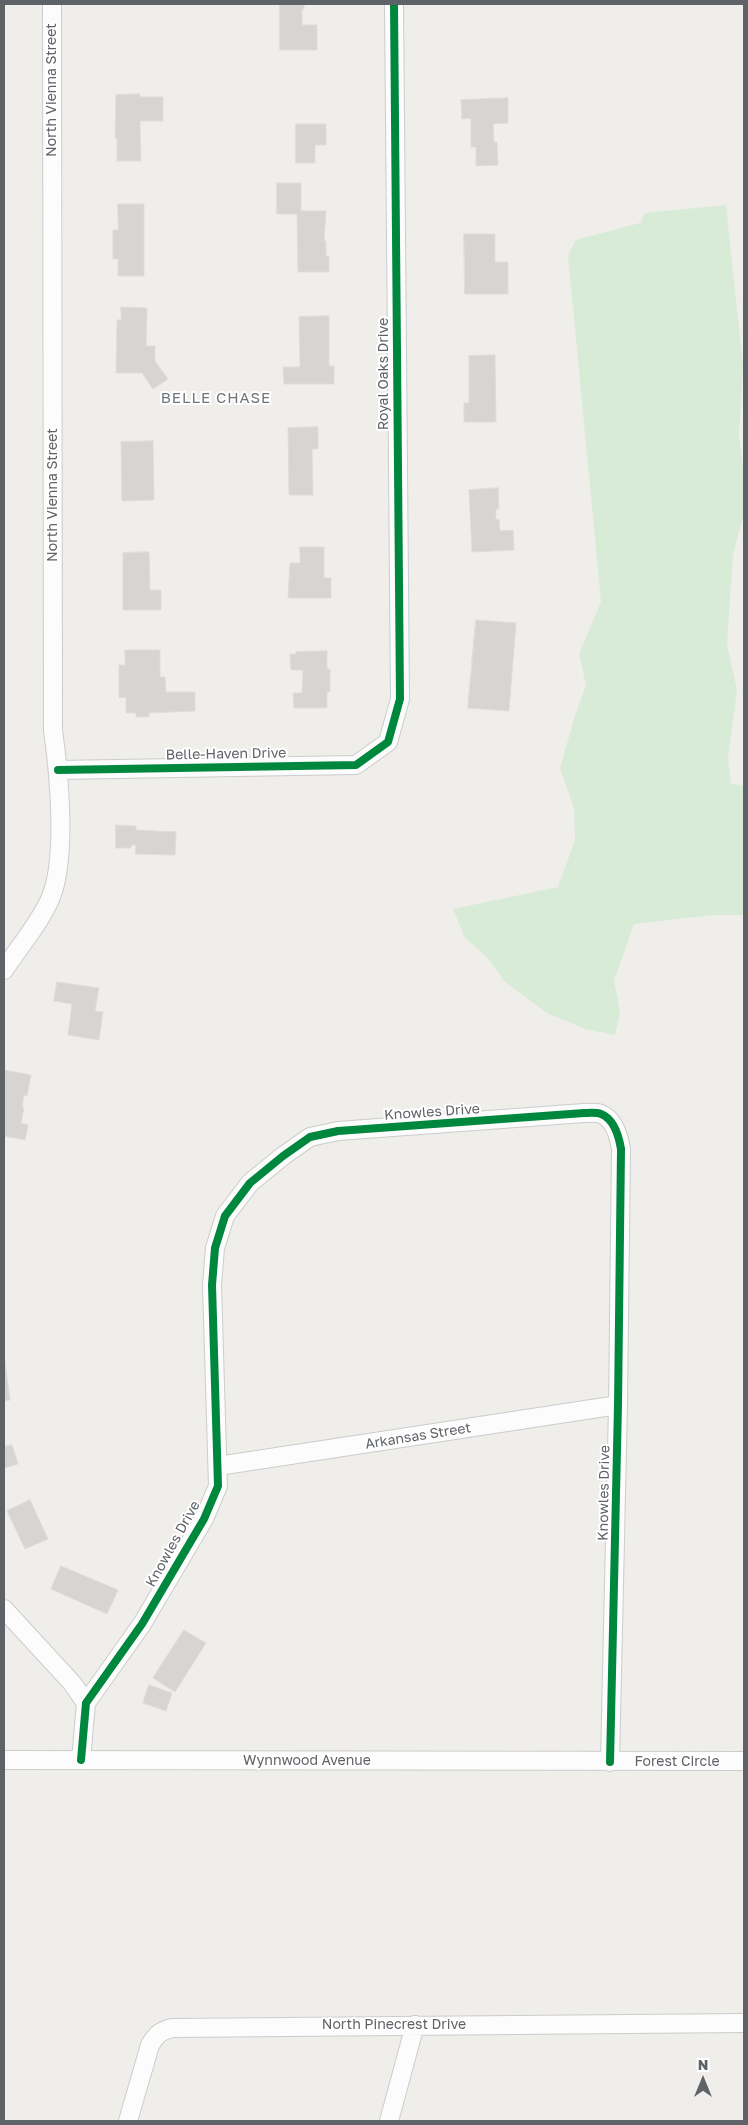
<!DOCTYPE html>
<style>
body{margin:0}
#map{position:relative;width:748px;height:2125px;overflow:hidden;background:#efeeea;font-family:"Golos Text",sans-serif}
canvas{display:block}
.frame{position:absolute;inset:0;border:5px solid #5f6368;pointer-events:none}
.north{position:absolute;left:678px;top:2055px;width:50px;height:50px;-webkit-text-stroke:4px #fff;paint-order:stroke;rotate:0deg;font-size:14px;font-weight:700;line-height:20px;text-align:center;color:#5f6368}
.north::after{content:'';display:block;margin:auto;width:18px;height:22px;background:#5f6368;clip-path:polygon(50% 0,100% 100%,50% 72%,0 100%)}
</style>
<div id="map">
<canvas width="748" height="2125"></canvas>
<div class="frame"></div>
<div class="north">N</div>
</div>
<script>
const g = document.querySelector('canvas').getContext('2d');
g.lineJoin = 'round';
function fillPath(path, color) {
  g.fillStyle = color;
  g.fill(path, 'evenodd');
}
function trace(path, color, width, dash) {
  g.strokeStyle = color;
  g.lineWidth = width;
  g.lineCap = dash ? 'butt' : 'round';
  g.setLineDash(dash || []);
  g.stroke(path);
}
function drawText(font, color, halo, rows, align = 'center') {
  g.font = font + ' "Golos Text",sans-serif';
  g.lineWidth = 4;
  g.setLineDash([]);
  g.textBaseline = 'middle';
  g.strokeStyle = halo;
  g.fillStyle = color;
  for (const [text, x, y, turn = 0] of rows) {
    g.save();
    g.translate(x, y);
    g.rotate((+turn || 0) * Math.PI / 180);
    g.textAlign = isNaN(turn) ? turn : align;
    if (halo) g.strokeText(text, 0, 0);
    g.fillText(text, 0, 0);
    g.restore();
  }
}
fillPath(new Path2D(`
 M726,205L743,366L739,434L744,478V513L733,554L727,644L737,690L728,758L731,784L744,786V915H712L634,924L614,980L620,1013L615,1035L585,1029L547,1013L505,982L487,957L465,938L453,909L558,887L575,840L574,808L560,768L574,719L586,685L579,654L601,602L568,255L576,240L640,223L645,213Z`), '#d8ebd6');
const building = new Path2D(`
 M280,4H304V9H302V25H317V50H280Z
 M140,94V97H163V121H140L141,161H117V138H115L116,95Z
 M508,98V123L493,124L494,142H497L498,165L476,166V147H471V118L462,119L461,100Z
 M296,124H326V145H315V163H296Z
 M277,183H301V211H326L324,241H326V256H329V272H298L297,214H277Z
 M118,204H144V276H118V259H113V230H118Z
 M464,234H495V262H508V294H465Z
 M121,307L147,308L146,346H155V361L168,379L153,389L142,373H116L117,320H121Z
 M329,316V366H334V384H284L283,367H300L299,317Z
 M495,355L496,422H464V403H469V356Z
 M318,427V449H312L313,495H289L288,428Z
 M153,441L154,500L122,501L121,442Z
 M498,488L499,509H496V520L499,519L500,531L513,530L514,550L472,552L469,490Z
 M300,547H324V578H331V598H288L290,563H300Z
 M149,552L150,590H161V610H123V553Z
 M476,620L516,623L509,711L468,708Z
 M125,650H160V677H165L166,692H195V711L149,713V717H136V713H126V697L119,698V665H125Z
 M327,651V669H330V692H327V708H294L293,693H302L303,670H291L290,654H296V652Z
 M116,825L136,826V830L176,832L175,855L135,854L136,845H131V848H116Z
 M57,982L99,988L95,1011L103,1012L99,1040L68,1035L72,1004L54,1001Z
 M4,1070L31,1075L27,1096L24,1095L22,1107L24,1108L21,1123L28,1125L25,1140L4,1136Z
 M4,1355L10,1400L4,1401Z
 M12,1445L18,1464L4,1468V1447Z
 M30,1500L48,1539L25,1549L7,1511Z
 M61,1566L118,1590L107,1614L51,1589Z
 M184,1630L206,1643L175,1692L153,1678Z
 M149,1685L172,1693L166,1711L143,1703Z`);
fillPath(building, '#d6d5d3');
trace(building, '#deddd9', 1);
const minor = new Path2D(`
 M58,770L356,765L388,742L400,699L394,4
 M4,970C19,947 40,923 51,897C67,857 59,773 53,730L52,4
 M218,1466L618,1405
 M4,1609L72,1683L86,1703
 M4,1760L744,1761
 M81,1760L86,1703L142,1624L204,1519L218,1486L212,1285L215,1248L225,1216L250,1183L283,1156L310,1137L338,1131L584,1113C588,1113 596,1112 601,1114C614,1119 619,1137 621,1149L618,1405L610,1762
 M128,2121L150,2045C156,2035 160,2031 172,2028L744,2023
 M389,2121L415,2025`);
trace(minor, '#cbcccc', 20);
trace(minor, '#fdfcfc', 18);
trace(new Path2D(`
 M58,770L356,765L388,742L400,699L394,4
 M81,1760L86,1703L142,1624L204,1519L218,1486L212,1285L215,1248L225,1216L250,1183L283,1156L310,1137L338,1131L584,1113C588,1113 596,1112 601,1114C614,1119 619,1137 621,1149L618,1405L610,1762`), '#00873e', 8);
drawText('14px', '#5f6368', '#fff', [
 ["North Vienna Street",52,90,-90],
 ["Royal Oaks Drive",384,374,-90],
 ["North Vienna Street",53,495,-90],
 ["Belle-Haven Drive",226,754,-1],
 ["Knowles Drive",432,1112,-4],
 ["Arkansas Street",418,1436,-9],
 ["Knowles Drive",604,1493,-89],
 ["Knowles Drive",173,1544,-61],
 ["Wynnwood Avenue",307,1761],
 ["Forest Circle",677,1762],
 ["North Pinecrest Drive",394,2025]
]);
g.letterSpacing = '1px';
drawText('15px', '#70757a', '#fff', [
 ["BELLE CHASE",216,398]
]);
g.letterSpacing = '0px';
</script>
